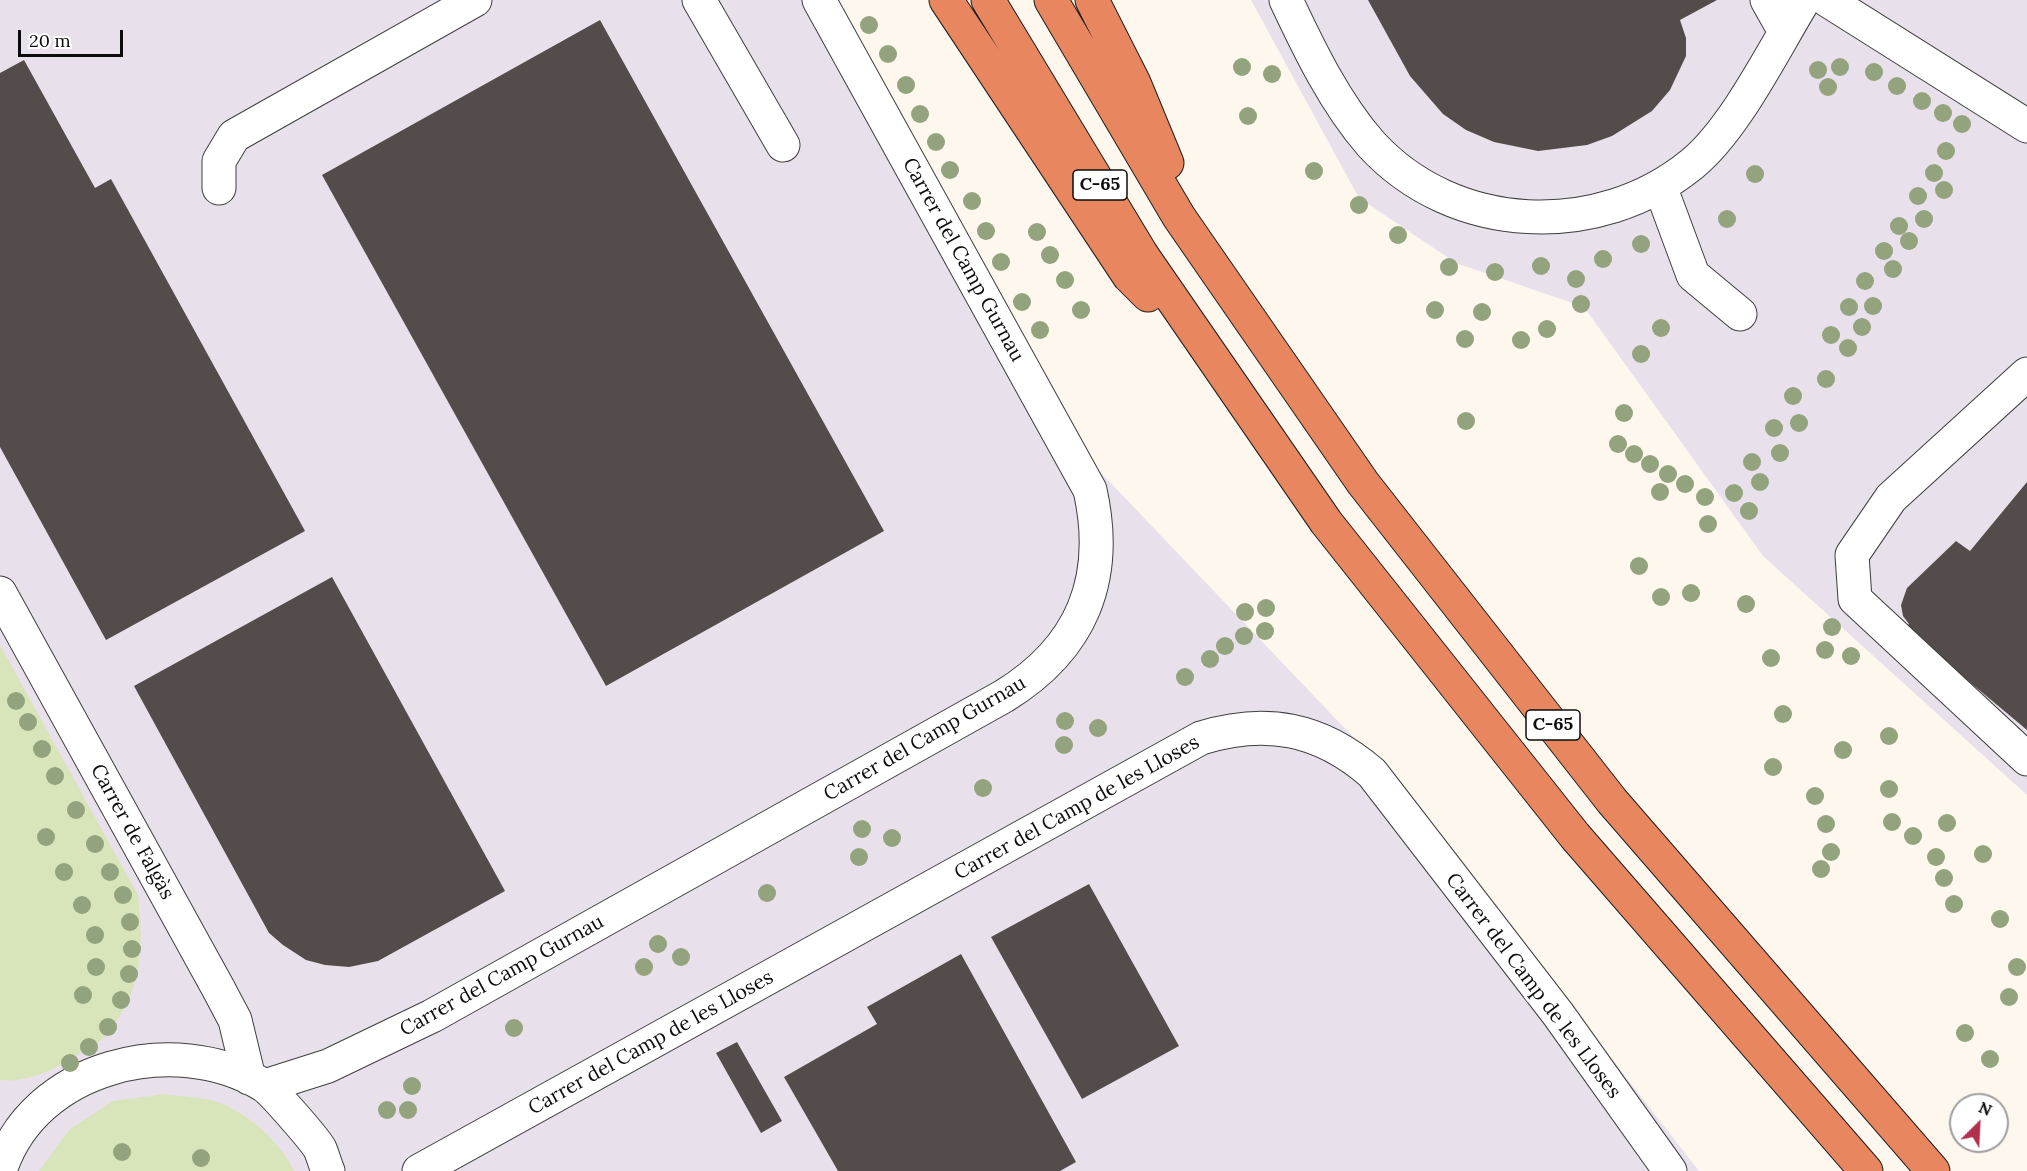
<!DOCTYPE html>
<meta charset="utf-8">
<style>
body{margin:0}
#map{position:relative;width:2027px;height:1171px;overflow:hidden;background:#fef7ed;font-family:Lora,serif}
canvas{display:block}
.north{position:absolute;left:1949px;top:1093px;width:60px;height:60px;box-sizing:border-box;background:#fff;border:2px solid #9e9e9e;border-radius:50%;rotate:24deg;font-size:16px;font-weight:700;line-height:24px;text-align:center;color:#0c0c0c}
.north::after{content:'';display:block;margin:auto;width:21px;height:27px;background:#b1304d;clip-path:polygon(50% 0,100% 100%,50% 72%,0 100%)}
.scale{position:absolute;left:18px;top:30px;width:105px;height:27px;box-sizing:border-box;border:3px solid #0c0c0c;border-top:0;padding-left:8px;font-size:18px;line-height:21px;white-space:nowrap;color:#0c0c0c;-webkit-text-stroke:4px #fff;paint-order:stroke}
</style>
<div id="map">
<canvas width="2027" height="1171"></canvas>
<div class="north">N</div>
<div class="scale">20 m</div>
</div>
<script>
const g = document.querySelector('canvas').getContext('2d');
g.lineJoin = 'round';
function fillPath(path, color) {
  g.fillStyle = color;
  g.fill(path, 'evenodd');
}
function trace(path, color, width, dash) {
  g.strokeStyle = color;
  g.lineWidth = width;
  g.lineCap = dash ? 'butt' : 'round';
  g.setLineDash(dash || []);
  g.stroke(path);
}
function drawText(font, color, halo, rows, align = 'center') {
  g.font = font + ' Lora,serif';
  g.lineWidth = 6;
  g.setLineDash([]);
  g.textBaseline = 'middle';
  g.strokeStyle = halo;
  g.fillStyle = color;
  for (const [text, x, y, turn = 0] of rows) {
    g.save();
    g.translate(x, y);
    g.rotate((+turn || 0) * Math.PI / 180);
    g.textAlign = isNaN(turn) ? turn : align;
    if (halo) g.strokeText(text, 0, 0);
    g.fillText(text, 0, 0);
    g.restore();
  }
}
fillPath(new Path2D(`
 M0,0H828L1085,456L1397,783L1699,1171H0Z
 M1251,0H2027V795L1763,556L1584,307L1456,263L1359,198Z`), '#e8e1eb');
fillPath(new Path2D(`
 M0,645L138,895C144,947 143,990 107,1034C99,1045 81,1052 69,1060C51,1072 22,1083 0,1080Z
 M165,1094C182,1097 204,1097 220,1103C248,1113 282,1144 294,1171H39L70,1129L113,1101Z`), '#d8e5ba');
fillPath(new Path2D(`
 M1368,0H1717L1680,20L1686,38V56L1670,90L1652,111L1612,136L1587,145L1538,151L1494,142L1466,130L1443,114L1410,76Z
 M600,20L884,531L606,686L322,175Z
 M24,60L95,188L111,179L305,531L106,640L0,447V73Z
 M2027,482V730L1905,628L1909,624L1903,616L1901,605L1907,588L1956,541L1970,551Z
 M332,577L505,891L378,961L349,967L325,965L306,960L283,945L269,933L134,686Z
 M1089,884L1179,1046L1082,1099L991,937Z
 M961,954L1076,1162L1060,1171H838L784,1077L877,1024L867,1007Z
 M737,1042L782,1121L761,1133L716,1053Z`), '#544c4a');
const minor = new Path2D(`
 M699,0L783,145
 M1286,0C1309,49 1335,103 1371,144C1454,235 1599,240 1692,164C1735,129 1774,49 1804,0
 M1767,0L1785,32
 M1827,0L2027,126
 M1660,186L1693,275L1740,314
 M219,188V161L234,136L475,0
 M2027,374L1891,498L1852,555L1855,599L2027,759
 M0,593L217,986L235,1020L249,1078
 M265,1086L328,1066L432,1016L1004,696C1082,648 1110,579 1090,490L819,0
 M0,1171C33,1066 174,1031 263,1085C272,1090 315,1140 320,1149C323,1156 325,1164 328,1171
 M419,1171L1201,738C1266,718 1320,728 1372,773L1558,1014L1670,1171`);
const highway = new Path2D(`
 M946,0L1129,276L1148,295
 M988,0L1142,255L1326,522L1575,836L1866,1171
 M1051,0L1179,217L1363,483L1612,801L1933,1171
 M1092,0L1134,83L1167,163`);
trace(minor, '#3f3f3f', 35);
trace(highway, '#1d1d1d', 35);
trace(minor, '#fff', 33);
trace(highway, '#e88660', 33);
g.fillStyle = '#92a37d';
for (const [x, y] of [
 [869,25],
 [888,54],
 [1242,67],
 [1840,67],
 [1818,70],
 [1874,72],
 [1272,74],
 [906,85],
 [1897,86],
 [1828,87],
 [1922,101],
 [1943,113],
 [920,114],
 [1248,116],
 [1962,124],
 [936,142],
 [1946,151],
 [950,170],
 [1314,171],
 [1934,173],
 [1755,174],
 [1944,190],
 [1918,196],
 [972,201],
 [1359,205],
 [1727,219],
 [1924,219],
 [1899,226],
 [986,231],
 [1037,232],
 [1398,235],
 [1909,241],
 [1641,244],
 [1884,251],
 [1050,255],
 [1603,259],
 [1001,262],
 [1541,266],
 [1449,267],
 [1893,269],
 [1495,272],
 [1576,279],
 [1065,280],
 [1865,281],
 [1022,302],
 [1581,304],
 [1873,306],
 [1849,307],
 [1081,310],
 [1435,310],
 [1482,312],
 [1862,327],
 [1661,328],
 [1547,329],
 [1040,330],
 [1831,335],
 [1465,339],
 [1521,340],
 [1848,348],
 [1641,354],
 [1826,379],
 [1793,396],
 [1624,413],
 [1466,421],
 [1799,423],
 [1774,428],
 [1618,444],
 [1780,453],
 [1634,454],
 [1752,462],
 [1650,464],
 [1668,474],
 [1760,482],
 [1685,484],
 [1660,492],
 [1734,493],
 [1705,497],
 [1749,511],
 [1708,524],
 [1639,566],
 [1691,593],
 [1661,597],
 [1746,604],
 [1266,608],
 [1245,612],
 [1832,627],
 [1265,631],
 [1244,636],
 [1225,646],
 [1825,650],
 [1851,656],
 [1771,658],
 [1210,659],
 [1185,677],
 [16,701],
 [1783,714],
 [1065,721],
 [28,722],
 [1098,728],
 [1889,736],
 [1064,745],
 [42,749],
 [1843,750],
 [1773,767],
 [55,776],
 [983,788],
 [1889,789],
 [1815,796],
 [76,810],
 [1892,822],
 [1947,823],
 [1826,824],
 [862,829],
 [1913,836],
 [46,837],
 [892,838],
 [95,844],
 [1831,852],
 [1983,854],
 [859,857],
 [1936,857],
 [1821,869],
 [64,872],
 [110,872],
 [1944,878],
 [767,893],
 [123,895],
 [1954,904],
 [82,905],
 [2000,919],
 [130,922],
 [95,935],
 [658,944],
 [132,949],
 [681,957],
 [96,967],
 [644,967],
 [2017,967],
 [129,974],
 [83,995],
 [2009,997],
 [121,1000],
 [108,1027],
 [514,1028],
 [1965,1033],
 [89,1047],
 [1990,1059],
 [70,1063],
 [412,1086],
 [387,1110],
 [408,1110],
 [122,1152],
 [201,1158]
]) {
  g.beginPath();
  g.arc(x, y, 9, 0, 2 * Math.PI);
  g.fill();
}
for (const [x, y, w] of [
 [1100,185,54],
 [1553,725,54]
]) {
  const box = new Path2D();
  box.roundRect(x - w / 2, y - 15, w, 30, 4.5);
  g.fillStyle = '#fff';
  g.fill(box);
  trace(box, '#0c0c0c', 1.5);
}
drawText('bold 18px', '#0c0c0c', null, [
 ["C-65",1100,185],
 ["C-65",1553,725]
]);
drawText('20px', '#0c0c0c', '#fff', [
 ["Carrer del Camp Gurnau",963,260,61],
 ["Carrer del Camp Gurnau",925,739,-30],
 ["Carrer del Camp de les Lloses",1077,808,-29],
 ["Carrer de Falgàs",132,832,61],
 ["Carrer del Camp Gurnau",502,976,-29],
 ["Carrer del Camp de les Lloses",1533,986,53],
 ["Carrer del Camp de les Lloses",651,1043,-29]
]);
</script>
